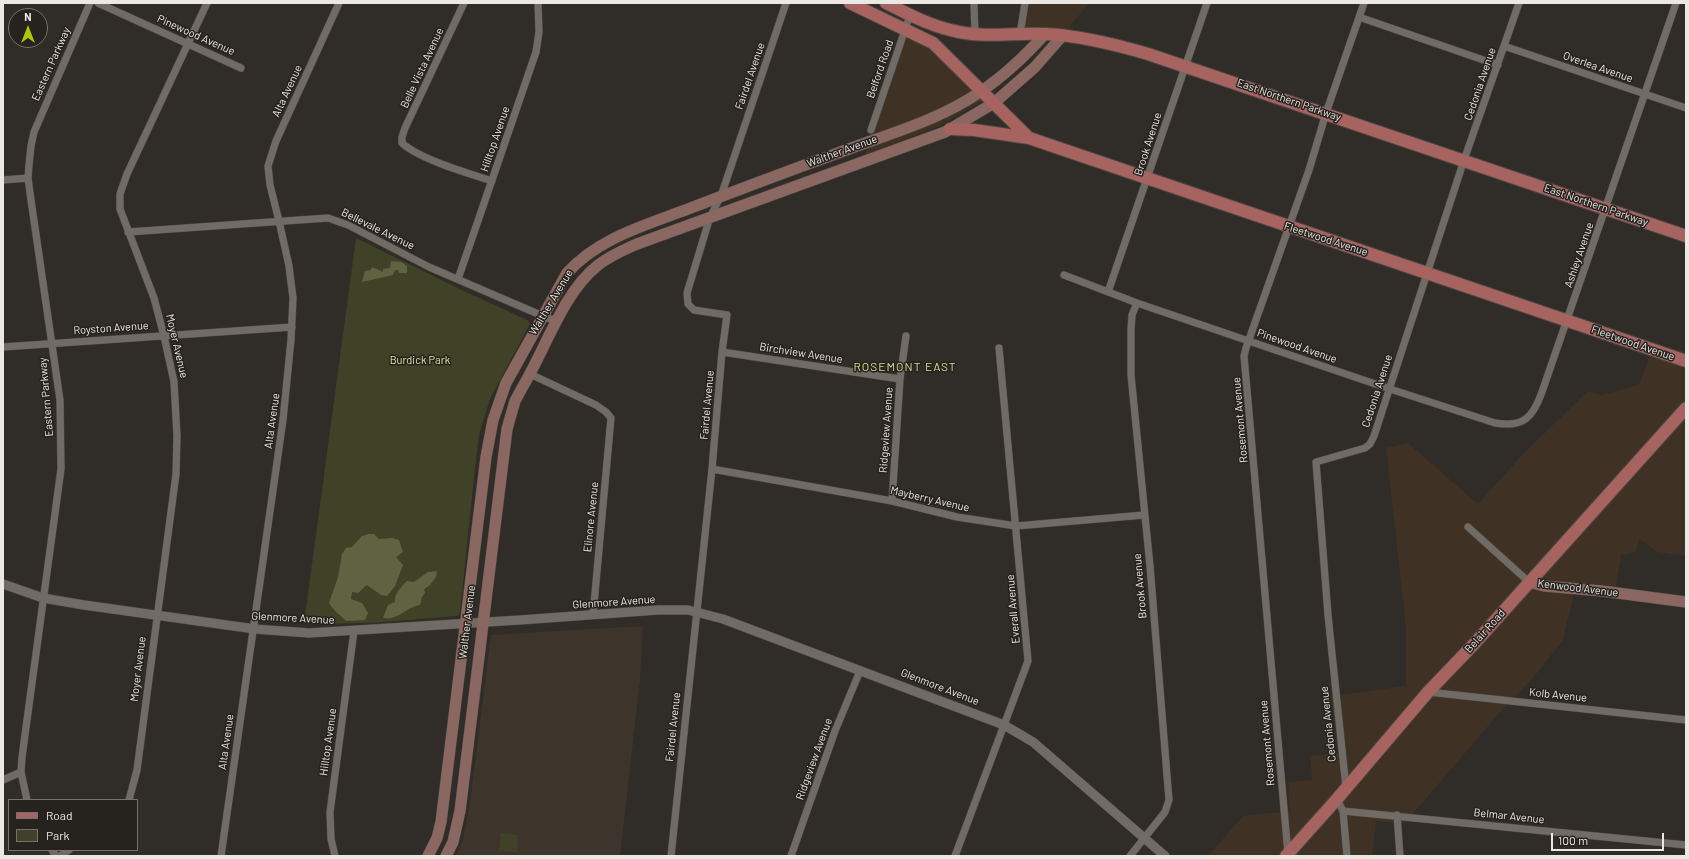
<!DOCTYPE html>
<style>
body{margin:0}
#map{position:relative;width:1689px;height:859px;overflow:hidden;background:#302c27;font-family:Barlow,sans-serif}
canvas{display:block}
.frame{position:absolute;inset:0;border:4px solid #ebe8e4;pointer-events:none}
.legend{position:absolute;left:8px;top:799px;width:130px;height:52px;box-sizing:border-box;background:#26221d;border:1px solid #75716d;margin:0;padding:5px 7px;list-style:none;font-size:12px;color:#ebe8e4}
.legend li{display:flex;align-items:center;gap:8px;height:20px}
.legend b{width:20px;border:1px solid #75716d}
.north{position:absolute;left:8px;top:8px;width:40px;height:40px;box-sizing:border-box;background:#26221d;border:1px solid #75716d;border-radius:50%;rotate:0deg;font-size:11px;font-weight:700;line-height:16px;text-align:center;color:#ebe8e4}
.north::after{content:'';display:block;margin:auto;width:14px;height:18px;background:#afc505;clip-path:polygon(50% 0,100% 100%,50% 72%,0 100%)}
.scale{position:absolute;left:1551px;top:833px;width:113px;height:18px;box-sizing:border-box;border:2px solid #ebe8e4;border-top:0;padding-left:5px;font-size:12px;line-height:14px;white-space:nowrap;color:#ebe8e4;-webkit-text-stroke:3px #26221d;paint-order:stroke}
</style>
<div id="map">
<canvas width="1689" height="859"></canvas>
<div class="frame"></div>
<ul class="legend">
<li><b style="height:5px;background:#a76360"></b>Road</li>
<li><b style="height:11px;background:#3f4227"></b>Park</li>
</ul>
<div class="north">N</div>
<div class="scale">100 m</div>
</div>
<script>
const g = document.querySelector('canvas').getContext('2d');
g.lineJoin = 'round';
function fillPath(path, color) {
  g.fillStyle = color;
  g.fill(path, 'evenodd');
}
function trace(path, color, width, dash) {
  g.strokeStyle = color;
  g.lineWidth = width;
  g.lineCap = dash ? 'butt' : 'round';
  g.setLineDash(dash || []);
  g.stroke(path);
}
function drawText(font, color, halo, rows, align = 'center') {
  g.font = font + ' Barlow,sans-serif';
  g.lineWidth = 3;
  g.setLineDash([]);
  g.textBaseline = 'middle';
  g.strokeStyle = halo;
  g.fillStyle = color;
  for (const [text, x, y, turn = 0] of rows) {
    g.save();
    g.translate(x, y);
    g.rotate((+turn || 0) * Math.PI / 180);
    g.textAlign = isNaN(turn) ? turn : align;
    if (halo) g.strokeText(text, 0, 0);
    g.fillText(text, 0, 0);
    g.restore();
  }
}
fillPath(new Path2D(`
 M1025,3H1089L1061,37L1019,35Z
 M906,31L935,47L988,98L937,127L865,155L873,127Z
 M1653,344L1686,352V556L1657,552L1639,539L1636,552L1621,555L1614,598L1574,594L1563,640L1533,678L1502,710L1404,824L1376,821L1372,856H1208L1243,816L1290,811L1288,782L1312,780L1310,756L1338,753L1331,696L1406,686V629L1386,448L1408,443L1478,504L1523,454L1588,391L1602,395L1638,385L1641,381Z`), '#3f3224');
fillPath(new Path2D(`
 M643,626L640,680L620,856H455L463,841L470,802L491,635Z`), '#3d352b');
fillPath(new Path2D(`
 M356,238L464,291L529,321L530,324L490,399L479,435L474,477L460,613L457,616C406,620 355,626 304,623Z
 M501,833L518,835L517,852L499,851Z`), '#3f4227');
fillPath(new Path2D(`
 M391,261L401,262L407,266V273H399L398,270H395L393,275L362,282L365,271L371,270L372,267L383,272V269L390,268Z
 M368,534H374L379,539L392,538L399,540L403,552L396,557L403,565L395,586L387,596L381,595L367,585L358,593L352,592L351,599L362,603L368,613L365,620L346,621C340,615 333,610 329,603L338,577L342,554L346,548L352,547L362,536Z
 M437,571L436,577L430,585L424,589L425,593L422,597L420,605C406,607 398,621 383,618L388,605L395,602C394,594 401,587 407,581L414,582L428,572Z`), '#606342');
const minor = new Path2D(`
 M98,3L241,68
 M464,3L405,128L402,137V143C419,159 468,173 492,181
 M974,3L975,35
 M1359,17L1498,65
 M1020,34L1025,3
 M1504,46L1686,108
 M871,130L910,15
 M3,180L28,178
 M128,232L328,218L348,225L429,267L508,301L550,319H558
 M1064,275L1137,303L1390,389L1495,423C1524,428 1533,417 1542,392L1676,3
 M458,279L536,52L539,32L538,3
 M1108,292L1207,3
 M3,347L292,327
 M722,352L900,379
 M530,374L596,405L606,412L611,418L593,615
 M712,469L892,501L957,517L1016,526L1144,515
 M892,501L900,379L906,336
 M1468,527L1529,582
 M1428,692L1686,720
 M3,780L21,772
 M1346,788L1328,615L1316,462L1365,448L1370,444L1374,436L1464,160L1519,3
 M1337,799L1343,811L1347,856
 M27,800L21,772L22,757L61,469L60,400L31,200L28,178L29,165L31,146L34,132L90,3
 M129,800L137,770L176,474L177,436L174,382L164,336L154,298L120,209V194L127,174L207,3
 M1343,811L1686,845
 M1397,815L1400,856
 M52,850L56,856
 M1288,854L1244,356L1246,348L1309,170L1326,113L1364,3
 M60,856L69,850
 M221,856L283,420L291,340L293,298L289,266L279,221L270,185L268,166L276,141L339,3
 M335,856L331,839L330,812L354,631
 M671,856L712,469L722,352L727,315L694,310L688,304L687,293L710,217L721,196L786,3
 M791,856L835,731L860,671
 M955,856L1028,661L999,348
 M1130,856L1165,812L1169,800L1150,566L1131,375V329L1132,315L1137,303`);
const tertiary = new Path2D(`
 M3,584L43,598L84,605L255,629L309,633L520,620L658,610H688L723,619L1004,725L1033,742L1165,856`);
const secondary = new Path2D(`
 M1529,582L1544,586L1602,591L1686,602
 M428,856L437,838L441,822L486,457L493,420L506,383L567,273C598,238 646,225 688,209C738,190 788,171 838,153C885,135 938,121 980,92C1004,76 1026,55 1045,34
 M446,856L453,842L460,811L507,429L515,401L522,388C545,350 563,293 597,266C609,256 624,250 637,244L945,132L994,103L1035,67L1063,35`);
const primary = new Path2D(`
 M850,3L933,43L1029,138L1686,361
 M886,3C910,15 932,27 959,32C988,38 1018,32 1047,34C1082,36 1114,44 1148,54L1686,236
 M950,129L974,130L1029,138
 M1286,856L1337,799L1428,692L1474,644L1686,408`);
trace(minor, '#4b4743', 8);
trace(tertiary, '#4b4743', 10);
trace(secondary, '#4b4743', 12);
trace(primary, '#4b4743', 14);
trace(minor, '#706b65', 7);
trace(tertiary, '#706b65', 9);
trace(secondary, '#8b6762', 11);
trace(primary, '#a76360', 12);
drawText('11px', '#ebe8e4', '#26221d', [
 ["Pinewood Avenue",196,35,24],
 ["Eastern Parkway",51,64,-66],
 ["Overlea Avenue",1598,67,19],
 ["Belle Vista Avenue",422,68,-65],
 ["Belford Road",880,69,-71],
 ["Fairdel Avenue",750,76,-71],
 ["Cedonia Avenue",1480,84,-71],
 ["Alta Avenue",287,91,-65],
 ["East Northern Parkway",1289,100,19],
 ["Hilltop Avenue",495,139,-71],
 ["Brook Avenue",1148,144,-72],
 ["Walther Avenue",842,151,-20],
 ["East Northern Parkway",1596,205,19],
 ["Bellevale Avenue",378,229,26],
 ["Fleetwood Avenue",1326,239,18],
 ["Ashley Avenue",1579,255,-71],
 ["Walther Avenue",551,302,-59],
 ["Royston Avenue",111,328,-4],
 ["Fleetwood Avenue",1633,343,19],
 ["Moyer Avenue",177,346,77],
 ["Pinewood Avenue",1297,346,19],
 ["Birchview Avenue",801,353,9],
 ["Cedonia Avenue",1377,391,-72],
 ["Eastern Parkway",46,397,-95],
 ["Fairdel Avenue",707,405,-85],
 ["Rosemont Avenue",1240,420,-95],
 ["Alta Avenue",272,421,-82],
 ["Ridgeview Avenue",886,430,-86],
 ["Mayberry Avenue",930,499,13],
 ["Elinore Avenue",591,517,-84],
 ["Brook Avenue",1140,586,-95],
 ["Kenwood Avenue",1578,588,7],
 ["Glenmore Avenue",614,602,-4],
 ["Everall Avenue",1013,609,-95],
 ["Glenmore Avenue",293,618,3],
 ["Walther Avenue",467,622,-83],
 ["Belair Road",1485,631,-48],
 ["Moyer Avenue",138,669,-83],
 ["Glenmore Avenue",940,687,21],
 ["Kolb Avenue",1558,695,6],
 ["Cedonia Avenue",1328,724,-96],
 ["Fairdel Avenue",673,727,-84],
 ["Alta Avenue",226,742,-82],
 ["Hilltop Avenue",328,742,-82],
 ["Rosemont Avenue",1267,743,-95],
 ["Ridgeview Avenue",814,759,-70],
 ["Belmar Avenue",1509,816,6]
]);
drawText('11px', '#dfe5a8', '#26221d', [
 ["Burdick Park",420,360]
]);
g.letterSpacing = '1px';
drawText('12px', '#d0df93', '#26221d', [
 ["ROSEMONT EAST",905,367]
]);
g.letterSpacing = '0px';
</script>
